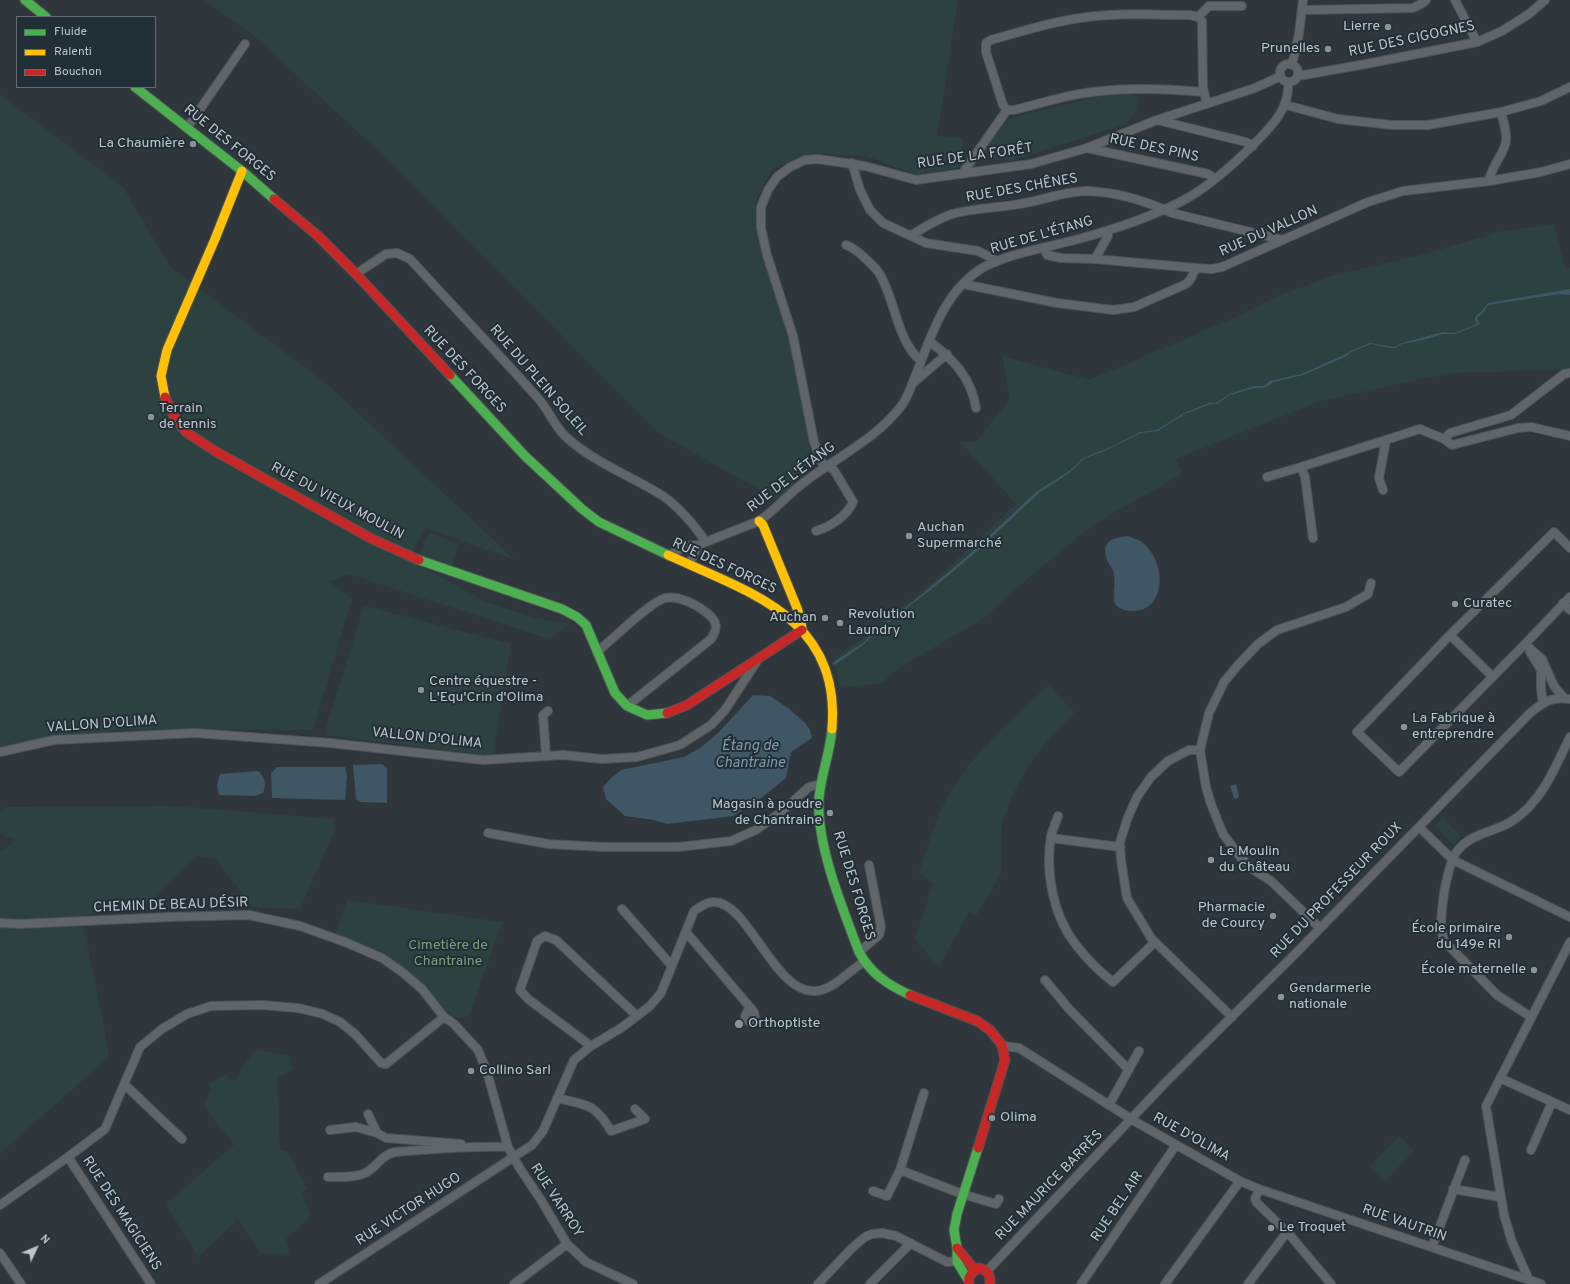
<!DOCTYPE html>
<meta charset="utf-8">
<style>
body{margin:0}
#map{position:relative;width:1570px;height:1284px;overflow:hidden;background:#2f373c;font-family:Overpass,sans-serif}
canvas{display:block}
.legend{position:absolute;left:16px;top:16px;width:140px;height:72px;box-sizing:border-box;background:#232f36;border:1px solid #606b72;margin:0;padding:5px 7px;list-style:none;font-size:12px;color:#bbc4cb}
.legend li{display:flex;align-items:center;gap:8px;height:20px}
.legend b{width:20px;border:1px solid #606b72}
.north{position:absolute;left:16px;top:1228px;width:40px;height:40px;-webkit-text-stroke:3px #232f36;paint-order:stroke;rotate:46deg;font-size:11px;font-weight:700;line-height:16px;text-align:center;color:#bbc4cb}
.north::after{content:'';display:block;margin:auto;width:14px;height:18px;background:#bbc4cb;clip-path:polygon(50% 0,100% 100%,50% 72%,0 100%)}
</style>
<div id="map">
<canvas width="1570" height="1284"></canvas>
<ul class="legend">
<li><b style="height:5px;background:#4caf50"></b>Fluide</li>
<li><b style="height:5px;background:#ffc107"></b>Ralenti</li>
<li><b style="height:5px;background:#c62828"></b>Bouchon</li>
</ul>
<div class="north">N</div>
</div>
<script>
const g = document.querySelector('canvas').getContext('2d');
g.lineJoin = 'round';
function fillPath(path, color) {
  g.fillStyle = color;
  g.fill(path, 'evenodd');
}
function trace(path, color, width, dash) {
  g.strokeStyle = color;
  g.lineWidth = width;
  g.lineCap = dash ? 'butt' : 'round';
  g.setLineDash(dash || []);
  g.stroke(path);
}
function drawText(font, color, halo, rows, align = 'center') {
  g.font = font + ' Overpass,sans-serif';
  g.lineWidth = 4;
  g.setLineDash([]);
  g.textBaseline = 'middle';
  g.strokeStyle = halo;
  g.fillStyle = color;
  for (const [text, x, y, turn = 0] of rows) {
    g.save();
    g.translate(x, y);
    g.rotate((+turn || 0) * Math.PI / 180);
    g.textAlign = isNaN(turn) ? turn : align;
    if (halo) g.strokeText(text, 0, 0);
    g.fillText(text, 0, 0);
    g.restore();
  }
}
fillPath(new Path2D(`
 M204,0H958L937,136L963,138L962,167L917,175L866,156L811,153L772,169L755,203L795,349L813,466L782,502L660,434L372,145L252,34Z
 M1124,94L1139,97L1136,111L1126,124L1010,161L990,158L983,150L1010,118L1102,96Z
 M0,95L123,187L170,267L328,385L515,560L426,528L408,559L486,602L539,619L570,624L549,639L349,574L329,582L352,598L313,730L126,729L0,748Z
 M1554,224L1566,269L1570,268V368L1557,370L1448,373L1321,401L1176,459L1182,474L1094,524L1032,575L984,618L897,669L882,683L840,688L834,658L862,639L938,578L1016,504L960,442H976L1010,399L1002,356L1089,380L1236,317L1276,297L1331,276L1421,255L1500,232Z
 M429,533L458,544L452,566L419,555Z
 M364,606L511,644L493,756L324,735Z
 M1049,685L1074,713L1050,738L1029,764L1013,794L1002,822L1001,874L976,916L969,911L939,967L915,939L933,884L919,873C926,852 932,830 941,810C966,759 1008,722 1049,685Z
 M171,806L335,819L333,834L300,909L253,907L215,859L197,856L150,901L81,916L105,1031L109,1057L0,1153V852L16,840L0,834V810L6,807Z
 M1443,818L1461,836L1453,844L1435,826Z
 M347,900L502,922L469,1016L449,1019L422,983L383,955L335,935Z
 M255,1049L289,1056L293,1070L277,1077L280,1150L288,1152L307,1188L302,1194L311,1216L286,1239L290,1254L260,1253L238,1219L198,1257L166,1204L234,1145L203,1104L212,1090L208,1084L225,1075L234,1081Z
 M1399,1136L1414,1151L1385,1181L1370,1166Z`), '#2d4240');
fillPath(new Path2D(`
 M1570,289V295L1560,294L1488,305L1484,312L1477,318L1480,324L1456,334H1443L1423,340L1402,344L1395,348H1390L1371,344L1351,352L1345,357L1303,375L1274,382L1264,388H1255L1230,395L1217,404H1211L1185,414L1158,431L1141,433L1104,451L1084,459L1069,473L1039,493L976,552L943,580L877,631L864,644L836,664L834,665L832,663L863,643L875,631L915,600L970,554L1036,492L1069,471L1083,458L1113,446L1140,432L1157,430L1182,414L1209,403H1216L1229,394L1254,386H1264L1270,381L1301,374L1346,354L1350,351L1370,343L1394,347L1402,343L1443,332L1455,333L1477,324L1475,321V317L1482,311L1488,303Z
 M1128,536C1132,538 1138,539 1142,542C1159,556 1166,584 1153,602C1150,607 1140,611 1134,611C1104,610 1117,593 1114,574C1113,568 1109,565 1107,560C1106,558 1105,554 1105,551C1105,538 1118,538 1128,536Z
 M753,695L770,696L788,708L805,723L810,730L812,738L791,752L786,778L759,800L733,816L667,824L654,820L625,816L606,799L603,787L611,778L621,770L684,757L700,748L719,732Z
 M382,764L387,768V803L361,802L356,799L353,765Z
 M277,767H345L347,776L345,800L272,798L271,773Z
 M258,771C265,778 267,783 263,793L255,796L219,795L217,785L220,774Z
 M1236,784L1239,796L1237,799L1234,798L1230,786Z`), '#3f5664');
const street = new Path2D(`
 M1455,0L1477,42
 M1302,10L1413,8L1423,3L1426,0
 M1198,17L1209,6H1242
 M1280 73a9 9 0 1 1 18 0a9 9 0 1 1-18 0Z
 M1292,65L1299,34L1303,0
 M1298,76L1366,64L1477,42L1502,31L1529,14L1545,0
 M1204,92C1170,89 1135,87 1102,91C1072,93 1043,103 1014,110H1007L1003,105L986,52V43L991,40C1020,32 1050,22 1080,18C1116,12 1154,15 1190,15L1198,17L1202,21L1203,88L1207,104
 M1286,105L1338,119L1392,125H1428L1501,112L1541,101L1570,87
 M1157,120L1246,142L1253,146
 M187,128L245,44
 M1087,148L1208,174L1214,178
 M852,163L860,190L870,210L883,223L926,243L978,251L992,258L996,262
 M962,174L1007,110
 M1489,181C1491,166 1506,152 1506,140C1507,131 1503,121 1501,112
 M912,235C924,227 938,219 952,214C978,207 1005,208 1030,202C1049,198 1068,191 1087,191C1116,192 1146,201 1172,213L1283,240
 M846,245C855,248 859,253 866,259C870,263 876,268 879,273C895,298 897,342 921,361
 M1044,248L1047,255L1061,258L1095,259L1196,268
 M1095,259L1108,236V231
 M356,274L386,254L397,253L410,259C452,305 495,350 537,397C548,409 554,425 565,436C594,463 630,475 663,496C680,508 694,525 706,542
 M963,284L1057,303L1113,310L1134,307L1186,284L1190,280L1196,268L1212,269L1222,267L1368,202L1403,191L1489,181L1541,172L1570,164
 M929,341C953,359 971,377 976,408
 M912,384L947,354
 M1444,439L1450,433L1511,415L1564,374L1570,373
 M1301,467L1420,429L1444,439L1452,445L1518,428L1531,427L1570,436
 M1267,477L1301,467L1305,477L1313,538
 M1383,490L1379,478L1386,440
 M816,531C830,527 847,516 853,502L834,470L822,463L814,442L793,336L767,255L761,228V207L768,190L777,177L790,167L805,160L818,159L865,166L916,180L1031,164L1087,148L1157,120L1255,88L1281,76
 M1570,548L1554,532L1450,635L1357,732L1399,772L1525,644L1570,597
 M670,557L673,553L686,546L698,545L759,521C773,512 784,499 797,488C832,459 875,441 902,405C909,395 912,383 917,372C932,333 946,289 984,267C1008,254 1048,247 1075,240C1112,230 1150,218 1184,200C1208,187 1235,163 1255,143C1272,126 1290,108 1288,82
 M689,565L698,545
 M1563,603L1570,610
 M1450,635L1493,677
 M1525,644L1542,659L1554,686L1564,698
 M598,651C612,640 650,602 665,598C679,595 697,605 707,613C718,622 718,628 711,639L627,706
 M1530,652L1541,670V690L1543,702
 M1200,750H1189L1168,761L1151,777L1137,797L1128,817L1120,842L1121,860L1127,898L1151,938L1232,1017
 M0,752L54,740L195,733L330,743L483,760L563,755L602,759L637,757L680,745L711,725L725,710L757,661
 M546,756L543,715L548,711
 M1058,816C1056,822 1053,829 1051,836C1045,872 1053,916 1076,945C1086,958 1100,972 1113,982L1154,943
 M1419,827L1453,860L1570,917
 M488,833L548,844L604,847H678L731,841L756,830L780,813L809,787L820,784
 M1051,838L1120,847
 M622,909L672,966
 M0,923L20,924L170,917L249,915L300,926L345,942L382,958L402,972L422,989L444,1017L454,1024L478,1050L487,1072L508,1147L519,1167L541,1200L567,1244L586,1262L633,1284
 M1320,928L1271,881L1254,870L1242,859L1223,834L1211,804L1206,787L1200,750L1209,713L1224,682L1239,664L1258,644L1277,630L1346,607L1368,594L1371,583
 M686,932L754,1012L755,1018L750,1022L746,1020L745,1016L750,1007
 M859,952L879,935L881,927L869,865
 M1045,980L1069,1009L1129,1070
 M1531,1017L1497,995L1444,941C1439,925 1442,910 1444,893C1446,882 1451,858 1458,850C1471,834 1492,832 1509,823C1517,818 1528,809 1534,801C1549,784 1560,757 1570,737
 M591,1046L528,999L520,990L537,941L545,936L556,940L637,1016
 M1004,1046L1019,1048L1136,1122L1240,1181L1259,1189L1541,1284
 M1500,1078L1570,1110
 M124,1084L182,1139
 M557,1098C586,1105 595,1103 611,1131L645,1119L635,1109
 M1109,1105L1139,1051
 M368,1114L377,1133L386,1138L461,1144
 M330,1130L356,1127L377,1133
 M1531,1150L1552,1102
 M68,1157L151,1284
 M900,1170L962,1194L996,1204L999,1199
 M328,1177C339,1177 357,1178 367,1172C378,1166 381,1155 395,1152C432,1149 470,1146 508,1147
 M1259,1189L1255,1199L1257,1203L1289,1234L1331,1284
 M1453,1189L1500,1197
 M873,1191L887,1196L900,1170L924,1093
 M0,1205L68,1157L105,1129L140,1047L162,1029L187,1014L211,1006L262,1005L298,1008L323,1014L340,1022L355,1034L381,1063L386,1064L444,1017
 M1432,1247L1465,1160
 M0,1253L21,1284
 M987,1271L1165,1083L1296,953L1530,713C1545,701 1550,697 1570,699
 M1530,1282L1512,1242L1504,1215L1486,1106L1570,942
 M319,1284L532,1145L543,1131L574,1060L591,1046L621,1028L637,1016L650,1006L661,993L694,911C700,907 706,902 713,902C748,900 774,994 815,991C834,990 848,971 864,962
 M514,1284L567,1244
 M818,1284L852,1248L865,1237L872,1234L882,1233L896,1236L947,1262L960,1261
 M870,1284L911,1243
 M1081,1284L1176,1145
 M1165,1284L1240,1181
 M1248,1284L1287,1232`);
const fast = new Path2D(`
 M25,0L46,17
 M135,87L242,171L274,199
 M450,375L525,456L582,509L599,522L668,555
 M419,560L562,609L577,617L586,625L615,693L627,706L647,715L667,713
 M832,729C830,753 821,775 819,798C816,845 843,909 859,952C871,974 888,985 910,995
 M968,1280L957,1262V1248L954,1230L957,1214L978,1148`);
const slow = new Path2D(`
 M165,397L161,376L167,350L215,239L242,171
 M759,521L763,525L797,608L801,620L802,630
 M668,555C751,593 841,618 832,729`);
const jam = new Path2D(`
 M274,199L318,236L356,274L450,375
 M165,397L174,416L186,432L215,451L372,539L419,560
 M667,713L687,705L802,630
 M910,995L977,1021L990,1030L1002,1045L1005,1060L978,1148
 M957,1248L974,1269
 M969,1284C967,1276 972,1273 978,1268C987,1269 991,1275 990,1284`);
trace(street, '#4d5356', 10);
trace(fast, '#4d5356', 11);
trace(slow, '#4d5356', 11);
trace(jam, '#4d5356', 11);
trace(street, '#60656a', 8);
trace(fast, '#4caf50', 9);
trace(slow, '#ffc107', 9);
trace(jam, '#c62828', 9);
for (const [x, y, r, color] of [
 [1388,27,4,"#8a9399"],
 [1328,49,4,"#8a9399"],
 [193,144,4,"#8a9399"],
 [151,417,4,"#8a9399"],
 [909,536,4,"#8a9399"],
 [1455,604,4,"#8a9399"],
 [825,618,4,"#8a9399"],
 [840,623,4,"#8a9399"],
 [421,690,4,"#8a9399"],
 [1404,727,4,"#8a9399"],
 [830,813,4,"#8a9399"],
 [1211,860,4,"#8a9399"],
 [1273,916,4,"#8a9399"],
 [1509,937,4,"#8a9399"],
 [1534,970,4,"#8a9399"],
 [1281,997,4,"#8a9399"],
 [739,1024,5,"#8a9399"],
 [471,1071,4,"#8a9399"],
 [992,1118,4,"#8a9399"],
 [1271,1228,4,"#8a9399"]
]) {
  const dot = new Path2D();
  dot.arc(x, y, r, 0, 2 * Math.PI);
  g.fillStyle = color;
  g.fill(dot);
  trace(dot, '#232f36', 1.5);
}
drawText('14px', '#bbc4cb', '#232f36', [
 ["Lierre",1380,27,"right"],
 ["Prunelles",1320,49,"right"],
 ["La Chaumière",185,144,"right"],
 ["Terrain",159,409],
 ["de tennis",159,425],
 ["Auchan",917,528],
 ["Supermarché",917,544],
 ["Curatec",1463,604],
 ["Revolution",848,615],
 ["Laundry",848,631],
 ["Auchan",817,618,"right"],
 ["Centre équestre -",429,682],
 ["L'Equ'Crin d'Olima",429,698],
 ["La Fabrique à",1412,719],
 ["entreprendre",1412,735],
 ["Magasin à poudre",822,805,"right"],
 ["de Chantraine",822,821,"right"],
 ["Le Moulin",1219,852],
 ["du Château",1219,868],
 ["Pharmacie",1265,908,"right"],
 ["de Courcy",1265,924,"right"],
 ["École primaire",1501,929,"right"],
 ["du 149e RI",1501,945,"right"],
 ["École maternelle",1526,970,"right"],
 ["Gendarmerie",1289,989],
 ["nationale",1289,1005],
 ["Orthoptiste",748,1024],
 ["Collino Sarl",479,1071],
 ["Olima",1000,1118],
 ["Le Troquet",1279,1228]
], 'left');
drawText('14px', '#bbc4cb', '#232f36', [
 ["RUE DES CIGOGNES",1412,40,-12],
 ["RUE DES FORGES",229,144,39],
 ["RUE DES PINS",1154,149,12],
 ["RUE DE LA FORÊT",975,157,-8],
 ["RUE DES CHÊNES",1022,189,-10],
 ["RUE DU VALLON",1269,232,-24],
 ["RUE DE L'ÉTANG",1042,236,-16],
 ["RUE DES FORGES",464,370,47],
 ["RUE DU PLEIN SOLEIL",538,381,49],
 ["RUE DE L'ÉTANG",792,478,-37],
 ["RUE DU VIEUX MOULIN",337,502,28],
 ["RUE DES FORGES",724,567,25],
 ["VALLON D'OLIMA",102,725,-4],
 ["VALLON D'OLIMA",427,739,6],
 ["RUE DES FORGES",853,886,73],
 ["RUE DU PROFESSEUR ROUX",1337,891,-46],
 ["CHEMIN DE BEAU DÉSIR",171,906,-2],
 ["RUE D'OLIMA",1191,1138,29],
 ["RUE MAURICE BARRÈS",1050,1186,-46],
 ["RUE VARROY",556,1201,57],
 ["RUE BEL AIR",1118,1207,-56],
 ["RUE VICTOR HUGO",409,1210,-33],
 ["RUE DES MAGICIENS",121,1214,57],
 ["RUE VAUTRIN",1404,1224,19]
]);
drawText('14px', '#7c9e7d', '#232f36', [
 ["Cimetière de",448,946],
 ["Chantraine",448,962]
]);
drawText('italic 15px', '#7f99aa', '#232f36', [
 ["Étang de",750,747],
 ["Chantraine",750,764]
]);
</script>
